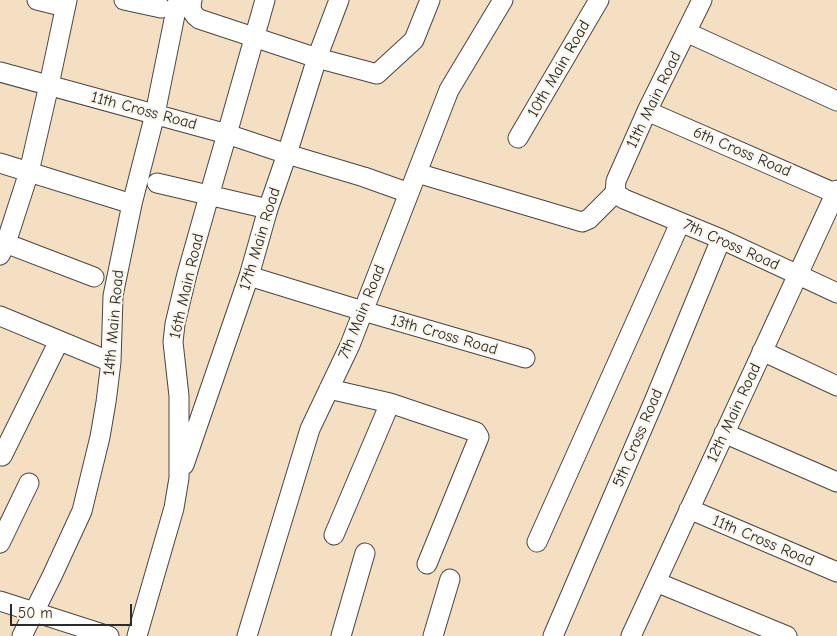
<!DOCTYPE html>
<style>
body{margin:0}
#map{position:relative;width:837px;height:636px;overflow:hidden;background:#f4dfc2;font-family:"Comic Neue",sans-serif}
canvas{display:block}
.scale{position:absolute;left:10px;top:604px;width:122px;height:22px;box-sizing:border-box;border:2px solid #2b2b2b;border-top:0;padding-left:6px;font-size:15px;line-height:18px;white-space:nowrap;color:#2b2b2b;-webkit-text-stroke:4px #fbf7ec;paint-order:stroke}
</style>
<div id="map">
<canvas width="837" height="636"></canvas>
<div class="scale">50 m</div>
</div>
<script>
const g = document.querySelector('canvas').getContext('2d');
g.lineJoin = 'round';
function trace(path, color, width, dash) {
  g.strokeStyle = color;
  g.lineWidth = width;
  g.lineCap = dash ? 'butt' : 'round';
  g.setLineDash(dash || []);
  g.stroke(path);
}
function drawText(font, color, halo, rows, align = 'center') {
  g.font = font + ' "Comic Neue",sans-serif';
  g.lineWidth = 4.5;
  g.setLineDash([]);
  g.textBaseline = 'middle';
  g.strokeStyle = halo;
  g.fillStyle = color;
  for (const [text, x, y, turn = 0] of rows) {
    g.save();
    g.translate(x, y);
    g.rotate((+turn || 0) * Math.PI / 180);
    g.textAlign = isNaN(turn) ? turn : align;
    if (halo) g.strokeText(text, 0, 0);
    g.fillText(text, 0, 0);
    g.restore();
  }
}
const street = new Path2D(`
 M37,0L65,7
 M124,0L161,8
 M192,0C190,9 192,14 199,19L317,58L377,74L414,40L430,0
 M702,0L647,111L616,181L615,193L624,199L721,239L837,293
 M686,32L837,101
 M0,72L227,134L287,154L364,177L409,193
 M647,111L837,194
 M518,138L599,0
 M0,163L132,204
 M417,173L582,222L589,219L615,193
 M157,183L268,209
 M0,241L94,277
 M0,255L6,243L29,172L49,85L67,0
 M249,276L363,311L525,358
 M0,316L111,362
 M762,351L837,386
 M329,389L390,403L476,432L479,437L427,564
 M724,433L837,482
 M2,456L59,341
 M184,465L249,276L268,209L287,154L317,58L339,0
 M689,509L837,572
 M334,535L390,403
 M537,542L680,223
 M0,543L29,483
 M656,582L787,636
 M0,601L109,636
 M22,636L52,576L82,511L100,437L106,402L111,362L113,296L115,286L132,204L155,114L178,0
 M137,636L174,508L179,478V396L173,342L175,324L187,274L209,196L227,134L265,0
 M247,636L310,429L350,345L449,90L503,0
 M341,636L365,553
 M433,636L450,579
 M553,636L655,399L721,239
 M631,636L837,190`);
trace(street, '#494642', 21);
trace(street, '#fff', 19);
drawText('16px', '#2b2b2b', '#fbf7ec', [
 ["10th Main Road",559,69,-60],
 ["11th Main Road",654,100,-64],
 ["11th Cross Road",144,111,15],
 ["6th Cross Road",742,152,23],
 ["17th Main Road",260,239,-73],
 ["7th Cross Road",731,245,24],
 ["16th Main Road",187,286,-77],
 ["7th Main Road",362,312,-68],
 ["14th Main Road",114,323,-85],
 ["13th Cross Road",444,335,16],
 ["12th Main Road",734,413,-65],
 ["5th Cross Road",638,438,-67],
 ["11th Cross Road",763,541,23]
]);
</script>
